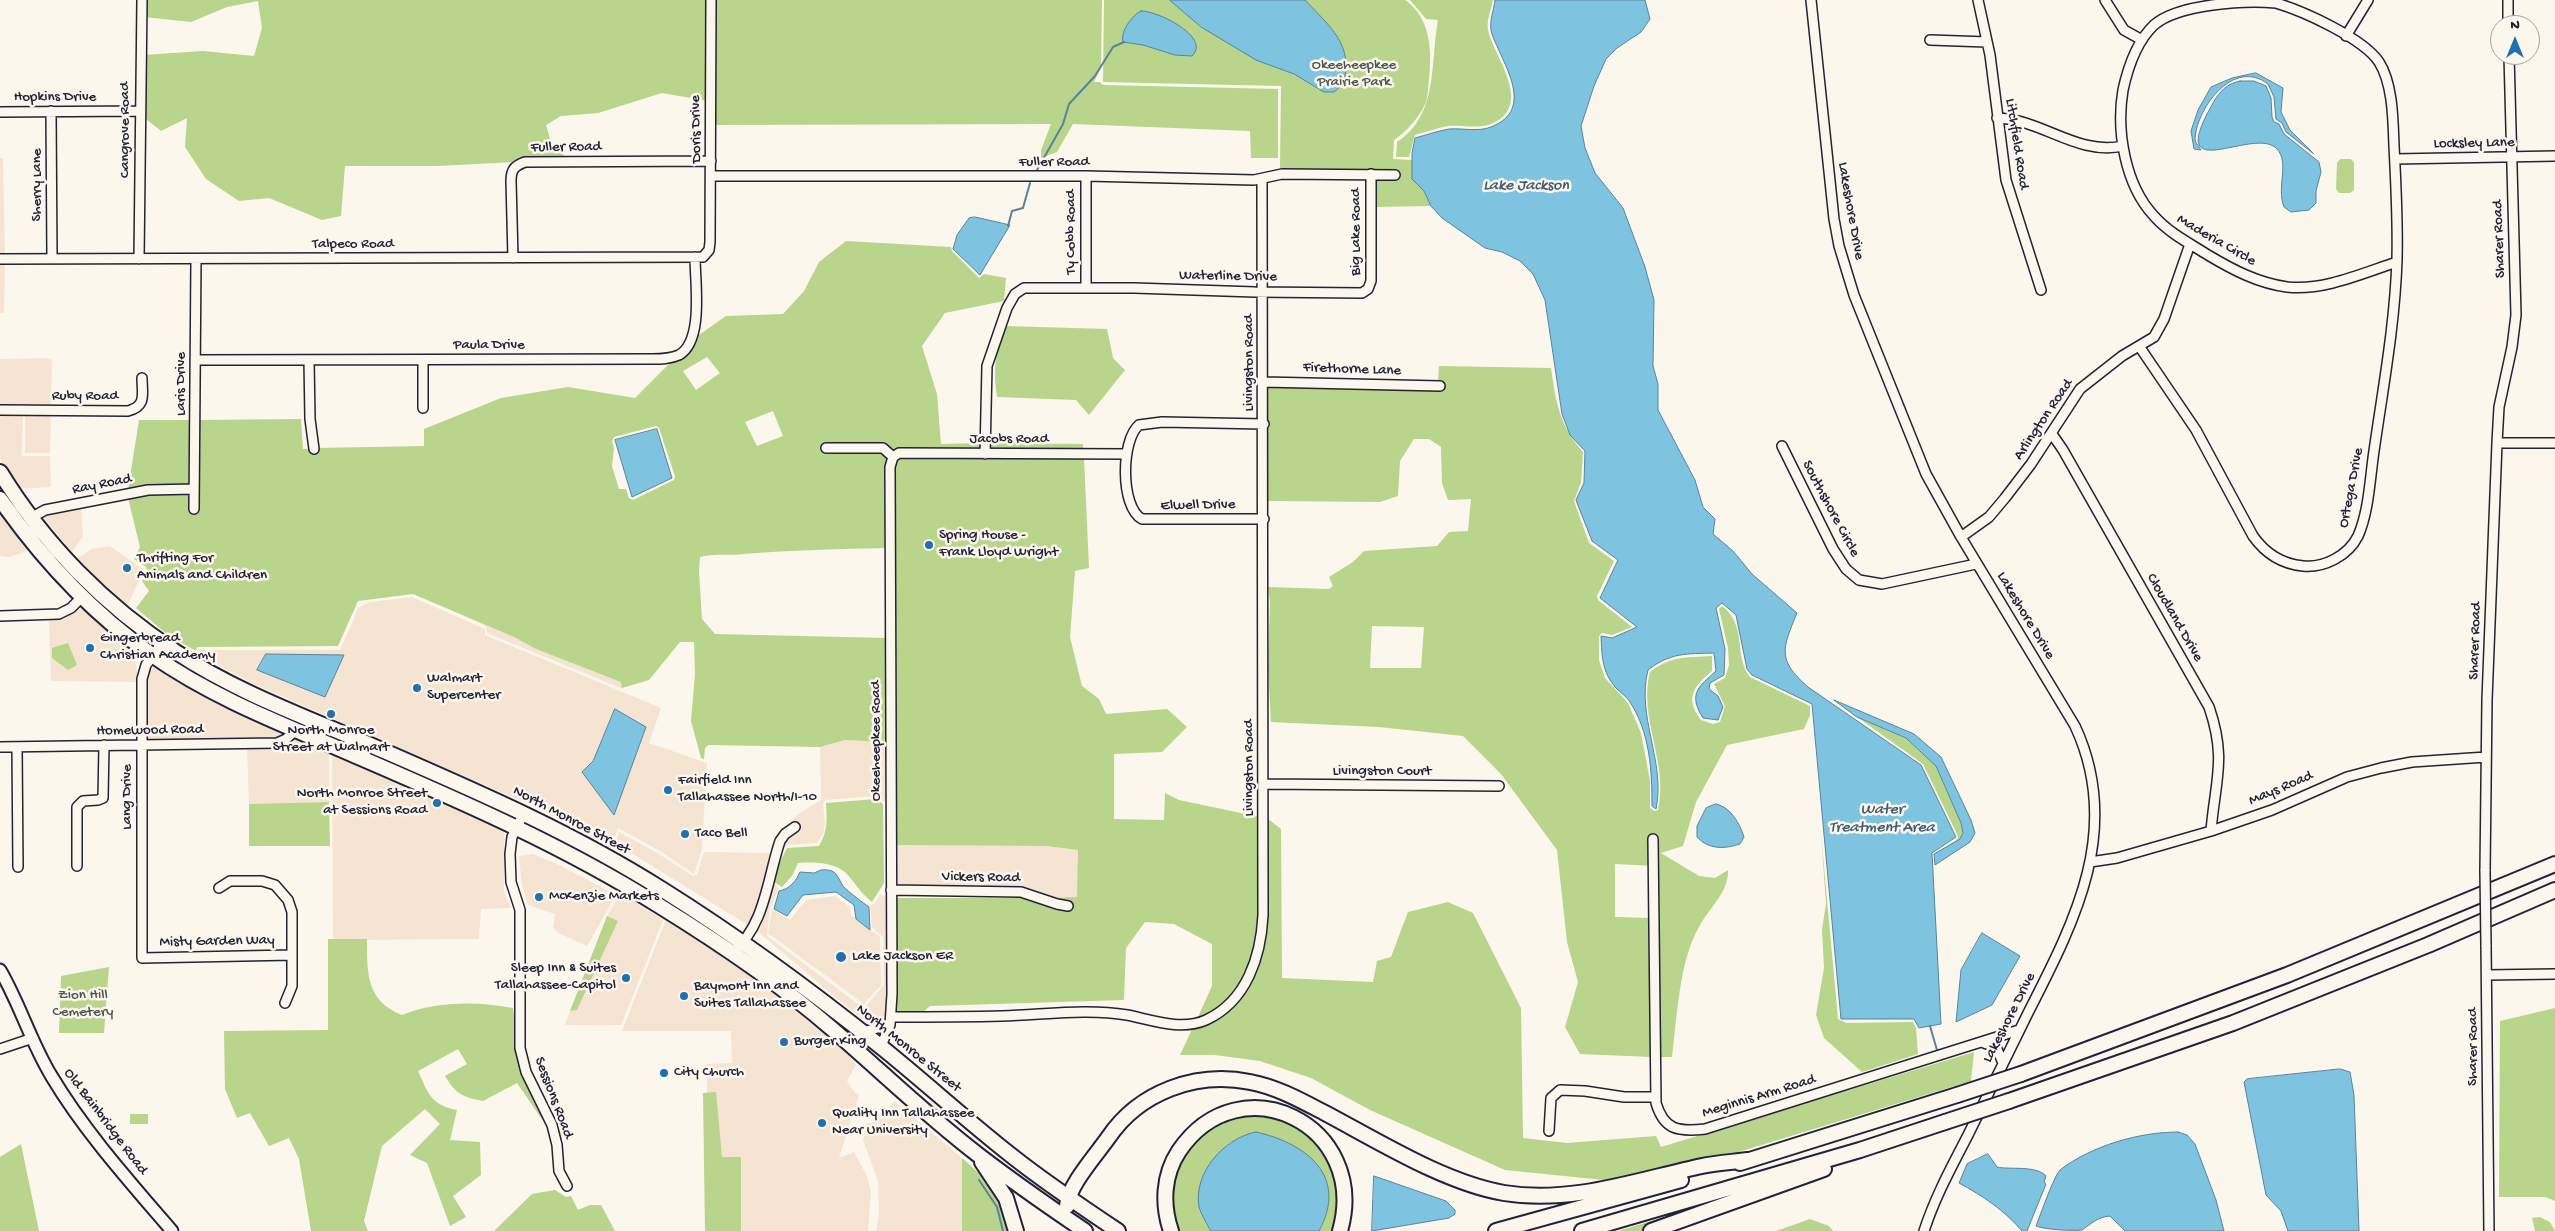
<!DOCTYPE html>
<style>
body{margin:0}
#map{position:relative;width:2555px;height:1231px;overflow:hidden;background:#fbf7ec;font-family:"Gochi Hand",sans-serif}
canvas{display:block}
.north{position:absolute;left:2490px;top:15px;width:50px;height:50px;box-sizing:border-box;background:#fbf7ec;border:1px solid #a4a2a5;border-radius:50%;rotate:0deg;font-size:14px;font-weight:700;line-height:20px;text-align:center;color:#22223b}
.north::after{content:'';display:block;margin:auto;width:18px;height:22px;background:#1f6fb2;clip-path:polygon(50% 0,100% 100%,50% 72%,0 100%)}
</style>
<div id="map">
<canvas width="2555" height="1231"></canvas>
<div class="north">N</div>
</div>
<script>
const g = document.querySelector('canvas').getContext('2d');
g.lineJoin = 'round';
function fillPath(path, color) {
  g.fillStyle = color;
  g.fill(path, 'evenodd');
}
function trace(path, color, width, dash) {
  g.strokeStyle = color;
  g.lineWidth = width;
  g.lineCap = dash ? 'butt' : 'round';
  g.setLineDash(dash || []);
  g.stroke(path);
}
function drawText(font, color, halo, rows, align = 'center') {
  g.font = font + ' "Gochi Hand",sans-serif';
  g.lineWidth = 5;
  g.setLineDash([]);
  g.textBaseline = 'middle';
  g.strokeStyle = halo;
  g.fillStyle = color;
  for (const [text, x, y, turn = 0] of rows) {
    g.save();
    g.translate(x, y);
    g.rotate((+turn || 0) * Math.PI / 180);
    g.textAlign = isNaN(turn) ? turn : align;
    if (halo) g.strokeText(text, 0, 0);
    g.fillText(text, 0, 0);
    g.restore();
  }
}
fillPath(new Path2D(`
 M0,158H3L5,255H0Z
 M0,263H5L4,313H0Z
 M46,358L52,360L51,408L0,407V359Z
 M0,413H23L22,456H50L51,487L17,489L0,458Z
 M25,414L51,415L50,453H25Z
 M0,507L30,550L10,557L0,556Z
 M81,508L83,536L72,552L43,517L45,513Z
 M110,546L144,570L126,608L90,577L78,558L92,549Z
 M412,597L485,629V635L661,708L649,743L707,763L702,849L694,874L660,851L618,828L611,848L544,811L254,684L213,662L197,650H340L359,607L370,602Z
 M78,609L87,610L135,654L138,682L51,681L49,620H63Z
 M457,613L514,637L536,649L622,682L623,689L487,633L486,626Z
 M154,667H159L288,733L277,739L144,742L145,683L148,670Z
 M295,736L329,752V802L249,804L247,748L283,745Z
 M845,740L888,742V800L884,802L876,796L825,800L823,804L825,823L823,834L817,843L786,845L779,858L783,843L792,833L799,829L796,823L784,830L797,815L821,800L820,747Z
 M332,751L498,827L504,833V891L511,908L481,909L479,939L333,940Z
 M619,832L659,854L693,876L697,875L704,852L772,853L751,927L615,843Z
 M894,845L1046,846L1078,850V898H1051L1022,888L894,886Z
 M533,854L561,866L616,895L587,946L558,933L553,927L555,914L528,905L522,886L519,856Z
 M772,882L779,888L770,908L767,936L862,1007H865L884,985L883,937L872,927L870,905L874,904L880,894L888,898L889,994L887,1022L871,1027L757,931L766,912Z
 M615,890L663,920L621,1025H565L570,1011L577,1010L618,921L607,916L618,897Z
 M835,896L850,907L851,915L880,937L881,985L864,1004L768,933L772,909L790,920L806,900Z
 M667,917L733,961L851,1055L856,1065L847,1081L855,1093L859,1095L839,1158L854,1152L867,1176L871,1192L868,1231H741V1158L707,1157V1064L732,1063L731,1031H622Z
 M894,1101L962,1158V1231H876L879,1213L878,1181L863,1140L867,1124L881,1119Z`), '#f5e4d2');
fillPath(new Path2D(`
 M145,0H707L708,101L662,93L598,113L561,116L546,125L552,145L567,158H525L514,162L438,166H345L341,216L322,220L269,198L239,201L206,179L185,147L187,118L161,131L146,119L144,55L203,51L254,56L262,28L258,1L227,7L191,22L144,17Z
 M714,0H1102L1101,67L1094,82H1100L1103,85L1278,89V158H1251L1250,131L1073,124L1057,152L1041,158V150L1051,124L714,125Z
 M1104,0H1405C1431,18 1432,51 1429,79C1428,86 1428,96 1426,102C1420,117 1407,131 1394,140L1393,159L1412,160V179L1424,191L1431,206L1374,207V169H1280L1281,86L1103,82Z
 M1410,0H1493C1491,11 1485,22 1489,34C1498,62 1533,107 1491,124C1479,129 1461,125 1448,126C1437,128 1426,132 1415,135L1409,157H1396L1397,142C1439,115 1430,63 1438,20L1426,19Z
 M2340,159H2351L2354,163V190L2350,193H2339L2336,189L2337,163Z
 M846,241L951,247L952,251L979,278L984,274L1006,278L1004,301L945,313L922,346L937,394L941,444L982,443L979,450L893,453L883,445H823V452H881L889,458L887,548C839,549 791,550 743,554C728,556 715,553 700,557L699,571L702,619L715,634L887,638L888,742L845,740L820,747L708,745L705,748L704,759L701,758L691,721L695,674L694,642H680L649,680L622,688L621,682L536,649L514,637L413,594L358,601L338,646L197,647L196,651L168,635L136,608L149,591L142,581L147,571L146,567L134,559L140,547L128,498L148,494L191,493V513H197L198,420L301,419L303,449H311L312,453L318,452L317,448L424,446V429L501,398L568,387L635,398L696,337L726,316L783,314L804,291L819,262ZM707,357L720,373L696,390L683,371ZM773,411L783,436L757,446L745,422ZM656,426L659,428L675,476L674,480L633,500L629,498L626,489H619L612,466L614,448L612,441L614,437Z
 M1004,326L1107,329L1113,358L1125,370L1089,415L1076,400L997,397C993,373 995,349 1004,326Z
 M1439,366L1551,368C1556,402 1559,425 1583,452L1581,482L1574,501L1589,543L1614,561L1597,596L1598,600L1632,627L1612,635L1602,633L1599,636V660L1605,678L1628,703L1641,733L1650,781V808L1654,811L1658,810C1669,763 1638,718 1650,672C1672,655 1686,658 1712,656V671C1694,686 1684,698 1701,720L1713,724L1720,722L1725,706L1714,684L1725,678L1729,665L1728,648L1719,609L1722,606C1748,626 1733,655 1750,677L1810,706V715L1804,729L1727,745L1696,802L1683,846L1661,853L1699,876L1715,878L1728,870C1729,892 1709,908 1699,927C1679,961 1677,1018 1672,1057H1658L1656,866L1615,864V917L1650,918L1652,1057L1580,1054L1565,1027L1578,982L1567,942L1557,850L1501,774L1463,736L1379,727L1271,722L1268,668L1270,602L1268,587L1329,589L1333,586L1329,577L1353,562L1364,551L1437,546L1449,532L1468,531L1471,499L1448,500L1442,483L1441,447L1429,439H1414L1400,461L1398,496L1380,502L1268,501V385L1443,390V383L1438,382ZM1372,626L1424,627L1421,668H1370Z
 M139,420H192L191,486L157,485L128,490Z
 M988,443L1083,444V450L988,451Z
 M897,457L1084,458L1089,568L1075,571L1070,637L1082,686L1099,699L1106,714L1167,709L1187,727L1162,752L1114,754V819L1164,820L1165,793L1179,800L1260,817C1260,883 1275,992 1197,1019L1212,986V944L1174,924L1145,922L1126,948L1124,1000L930,1006L922,1013L895,1014V898H1031L1070,909L1071,902L1051,898L1077,897L1078,850L1046,846L894,845V798L896,797L894,463Z
 M68,643L77,665L68,670L52,658V648Z
 M1857,717L1906,738L1936,766L1961,823L1963,833L1960,839L1939,851L1957,840L1958,836L1923,764Z
 M876,799L883,804L884,883L872,902C861,893 857,886 848,875C836,862 814,862 798,863L792,876L782,887L774,882L780,862L787,848L819,846C828,831 827,820 826,803Z
 M329,802L330,846H249V804Z
 M1267,818L1281,829L1282,978L1373,982L1377,961L1391,957L1408,912L1448,902L1473,913L1521,1008L1523,1138L1567,1143L1656,1136L1661,1147L1974,1052L1971,1081L1732,1154L1614,1181L1505,1170L1370,1110L1311,1078L1260,1061L1215,1055H1180L1193,1027L1201,1025L1253,976C1273,932 1266,866 1267,818Z
 M1821,834L1838,1019L1846,1023L1913,1022L1916,1028L1918,1054L1862,1072L1824,1038L1816,1015L1824,968L1822,930L1826,903Z
 M607,916L618,921L577,1010L570,1011Z
 M328,939H367C367,973 366,1001 402,1015C436,1001 477,1001 513,1008L521,1065L543,1121L517,1083L483,1101C462,1097 456,1094 445,1076L467,1064L458,1049L418,1071C428,1093 431,1105 457,1110L450,1140L480,1142L481,1175L453,1196L466,1217L450,1226L427,1163L410,1155L440,1124L425,1109L382,1146L364,1221L368,1231H311L299,1159L289,1138L269,1146L250,1113L237,1118L225,1089L224,1031L328,1030Z
 M109,967L104,1033H59L61,976Z
 M2555,1008V1201L2545,1197H2499L2500,1021Z
 M716,1092L722,1157H741V1231H705L703,1093Z
 M1262,1113L1308,1129L1338,1173L1336,1231H1319L1324,1221L1320,1168C1283,1132 1280,1138 1231,1142C1204,1167 1187,1196 1211,1231H1176C1161,1187 1179,1142 1220,1120C1231,1114 1250,1115 1262,1113Z
 M130,1114H148V1124H130Z
 M21,1144L39,1231H0V1157Z
 M962,1158C993,1185 998,1193 1014,1231H962Z
 M555,1190L566,1197L571,1196L578,1210L590,1205H601L615,1231H494L532,1194Z
 M1742,1194L1743,1196L1643,1231H1618Z
 M2540,1217L2550,1222L2555,1231H2535L2532,1218Z
 M1810,1219L1829,1226L1833,1231H1776Z`), '#b9d48b');
const water = new Path2D(`
 M1170,0H1305C1329,26 1355,45 1343,84L1334,92H1324L1294,74L1256,60L1201,27Z
 M1495,0H1645L1650,19L1641,32L1617,48L1606,59L1594,86L1581,126L1585,148L1595,173L1623,208L1645,267L1654,300L1653,366L1658,384V410L1695,480L1703,507L1715,519L1713,534L1733,551L1752,574L1797,613C1782,649 1777,660 1808,687L1921,765L1956,837L1932,853L1941,1024L1919,1028L1914,1019H1841L1812,704L1752,675L1747,669L1736,615L1722,603L1716,608L1725,649L1724,675L1710,683L1709,689L1718,696L1723,707L1718,720L1703,718C1688,694 1698,687 1716,671L1714,653C1687,654 1671,652 1648,670C1636,717 1666,762 1656,809L1652,806C1652,770 1650,733 1630,702C1627,697 1621,693 1617,689C1602,673 1602,657 1601,636L1612,638L1637,627L1600,598L1618,560L1592,541L1576,500L1584,483L1585,451L1570,435L1562,414L1545,300L1533,274L1520,261L1502,252L1485,248L1442,218L1431,206L1424,191L1412,179V153L1415,138C1426,135 1438,131 1449,129C1462,128 1479,132 1491,127C1537,109 1502,63 1492,34C1488,23 1494,11 1495,0Z
 M1141,11C1156,10 1212,37 1192,56L1175,55L1143,45L1123,42C1120,32 1132,15 1141,11Z
 M2256,73L2283,88L2281,112L2290,130L2314,154L2286,132L2282,123L2276,119L2274,97L2268,84C2233,57 2195,110 2195,141L2201,150L2194,149L2191,131L2198,110L2211,87L2232,78Z
 M2240,81H2254L2266,86L2271,98L2272,117L2274,122L2279,124L2284,134L2319,162L2321,172L2316,191V203L2309,210L2291,212L2284,207C2276,187 2290,163 2277,149C2255,124 2159,193 2216,98C2223,88 2228,84 2240,81Z
 M975,217L1010,225L980,275L953,249L957,235L969,218Z
 M657,429L672,478L632,497L615,440Z
 M266,654L344,655L325,697L257,670Z
 M1834,700L1914,734L1941,757L1971,820L1975,833L1970,842L1935,865L1934,854L1960,839L1963,833L1961,823L1936,766L1906,738L1857,717Z
 M615,709L646,727L614,815L582,772L593,761Z
 M1716,804C1731,807 1740,824 1744,837L1740,844C1725,849 1709,850 1697,837V826L1706,808Z
 M821,870C841,868 836,881 847,890C854,896 862,902 869,907L870,930L856,919L854,905L836,892L803,895L787,916L774,909L779,891C790,889 796,881 800,872L814,873Z
 M1982,933L2020,956L1992,1005L1956,1022L1961,970Z
 M2340,1069L2350,1072L2354,1095L2359,1231H2288L2281,1211L2266,1195L2244,1082L2247,1079Z
 M1256,1132C1306,1143 1349,1176 1319,1231H1211L1209,1228C1206,1222 1201,1214 1199,1207C1193,1173 1224,1138 1256,1132Z
 M2178,1132L2187,1135L2195,1144L2216,1200L2224,1231H2125L2110,1216C2098,1217 2092,1223 2082,1230C2074,1231 2046,1230 2036,1226C2040,1216 2054,1176 2060,1170C2091,1146 2139,1132 2178,1132Z
 M1988,1154L1997,1167C2010,1170 2036,1165 2046,1176L2044,1182L2046,1184L2027,1231H2022C2004,1210 1983,1196 1959,1183L1967,1164Z
 M1374,1176L1446,1201L1455,1210V1214L1449,1218L1372,1231Z`);
fillPath(water, '#7ec3df');
trace(water, '#59839d', 1);
trace(new Path2D(`
 M1037,170L1063,124L1069,104L1095,76L1113,47L1124,42
 M1008,226L1012,211L1023,208L1030,183
 M1930,1026L1937,1050
 M979,1180L997,1207L1003,1231`), '#59839d', 2);
const minor = new Path2D(`
 M1811,0L1834,219L1839,246L1854,295L1926,474L1961,537L2075,726C2123,829 2075,921 2028,1013C2008,1053 1988,1094 1968,1135C1952,1166 1935,1197 1924,1231
 M1978,0L1990,55L2006,180L2041,290
 M2105,0L2124,30L2142,40
 M2508,0V25
 M2346,36L2368,0
 M1930,40L1987,42
 M51,111L52,259
 M0,112L140,111
 M1997,118C2042,119 2077,156 2123,146
 M2395,159L2555,156
 M711,176H1086L1254,180L1282,174L1395,175
 M1086,176V287
 M513,258L511,181C511,170 514,166 525,162L711,161
 M0,259L703,257L709,250L710,242L711,0
 M139,259L142,0
 M2139,346L2196,430L2253,536C2265,553 2282,564 2303,566C2324,568 2348,556 2358,536C2369,511 2370,478 2374,451C2383,388 2395,324 2397,259C2398,222 2396,184 2394,146C2393,120 2393,84 2379,62C2363,38 2303,11 2276,3C2245,0 2178,4 2154,25C2136,42 2128,67 2123,90C2116,131 2125,185 2154,216C2169,233 2189,243 2208,255C2233,270 2258,283 2287,287C2324,291 2363,273 2397,262
 M195,360L652,359C661,359 670,359 679,355C704,341 695,282 695,257
 M309,360L310,419L314,449
 M423,360V408
 M1264,382L1440,386
 M0,410L128,411C147,406 142,394 142,378
 M1264,424L1162,422L1139,425C1121,440 1120,507 1142,519H1264
 M2052,434L2063,450L2209,707C2227,759 2215,781 2211,831
 M2497,443H2555
 M1782,446L1833,549L1846,569L1859,580L1882,584L1976,564
 M826,448H883L893,457
 M985,454L987,366L1007,308L1015,294L1024,288H1134L1255,292L1362,293L1368,289L1371,281V174
 M893,457L899,453L1127,454
 M194,509L196,259
 M29,519L45,510L148,490L194,489
 M1961,537L1989,517L2005,498L2031,464L2080,389L2122,356L2154,337L2164,319L2190,244
 M0,616L59,614L71,608L82,597
 M162,643L146,665L142,679V958L292,955
 M0,747L277,743L286,739L296,730
 M17,747L18,867
 M1264,784L1499,786
 M524,813L512,837L510,854L511,882L520,910V1048L526,1072L552,1125L557,1145L559,1171L567,1186
 M1653,839L1656,1103C1664,1130 1678,1132 1705,1129L2019,1030
 M2090,862L2117,858L2211,831L2272,810L2347,777L2381,768L2412,762L2486,757
 M77,866V807L83,801L98,800L103,798L104,745
 M2485,871L2487,700L2497,443L2499,407L2512,347L2516,315L2509,55
 M219,888L230,881H262L275,885L288,900L292,912V986L285,1003
 M891,890L1021,892L1057,904L1068,906
 M2486,945L2489,1231
 M732,953C765,926 767,880 780,841L785,834L795,827
 M2487,975L2555,974
 M891,1017C928,1017 965,1017 1002,1016C1043,1015 1086,1008 1127,1015C1152,1020 1181,1031 1206,1020C1247,1001 1261,956 1263,915L1262,179
 M862,1032L890,1025
 M1984,1043L1996,1047L2003,1063
 M881,1046L890,1025L892,994L890,467L893,457
 M0,1049L33,1038
 M1549,1131L1551,1098L1560,1090L1585,1091L1624,1097H1655`);
const major = new Path2D(`
 M0,970C20,1004 31,1043 52,1077C85,1132 130,1182 172,1231`);
const highway = new Path2D(`
 M0,472C44,544 105,606 176,652C233,690 298,714 361,741C464,786 567,829 663,890C738,937 810,990 880,1046C925,1082 967,1121 1012,1156C1046,1183 1082,1207 1118,1231
 M0,499C42,559 92,613 152,655C216,700 290,727 361,758C463,802 564,846 658,905C718,942 778,982 831,1028C880,1070 926,1115 977,1154C1012,1181 1048,1206 1085,1231
 M2021,1074L2287,975L2555,864
 M2009,1101L2233,1023L2428,945L2555,890
 M982,1162L1006,1198L1016,1231
 M1740,1163L1957,1095
 M1067,1206C1068,1186 1096,1155 1108,1138C1139,1092 1196,1071 1250,1082C1277,1087 1302,1101 1325,1113C1378,1141 1445,1183 1504,1193C1572,1204 1637,1180 1702,1166C1717,1163 1733,1162 1748,1160
 M1171,1231C1162,1205 1163,1175 1179,1151C1240,1061 1370,1125 1340,1231
 M1496,1231L1681,1180
 M1582,1231L1860,1150L1945,1122
 M1651,1231L1824,1169`);
trace(minor, '#22223b', 12);
trace(major, '#22223b', 15);
trace(highway, '#22223b', 18);
trace(minor, '#fbf7ec', 9);
trace(major, '#fbf7ec', 11);
trace(highway, '#fbf7ec', 14);
const minorBridge = new Path2D(`
 M2485,871L2486,945`);
const highwayBridge = new Path2D(`
 M1957,1095L2021,1074
 M1945,1122L2009,1101`);
trace(minorBridge, '#22223b', 12, []);
trace(highwayBridge, '#22223b', 18, []);
trace(minorBridge, '#fbf7ec', 9);
trace(highwayBridge, '#fbf7ec', 14);
for (const [x, y, r, color] of [
 [929,545,5,"#1f6fb2"],
 [127,568,5,"#1f6fb2"],
 [90,648,5,"#1f6fb2"],
 [417,688,5,"#1f6fb2"],
 [331,714,5,"#1f6fb2"],
 [668,790,5,"#1f6fb2"],
 [437,803,5,"#1f6fb2"],
 [685,834,5,"#1f6fb2"],
 [539,897,5,"#1f6fb2"],
 [841,957,6,"#1f6fb2"],
 [626,978,5,"#1f6fb2"],
 [684,996,5,"#1f6fb2"],
 [784,1042,5,"#1f6fb2"],
 [664,1073,5,"#1f6fb2"],
 [822,1123,5,"#1f6fb2"]
]) {
  const dot = new Path2D();
  dot.arc(x, y, r, 0, 2 * Math.PI);
  g.fillStyle = color;
  g.fill(dot);
  trace(dot, '#fbf7ec', 2);
}
drawText('15px', '#4f5753', '#fbf7ec', [
 ["Okeeheepkee",1354,66],
 ["Prairie Park",1354,83],
 ["Zion Hill",83,996],
 ["Cemetery",83,1013]
]);
drawText('15px', '#22223b', '#fbf7ec', [
 ["Hopkins Drive",55,98],
 ["Doris Drive",697,129,-91],
 ["Cangrove Road",126,130,-90],
 ["Litchfield Road",2016,144,81],
 ["Locksley Lane",2474,144,-1],
 ["Fuller Road",566,148,-1],
 ["Fuller Road",1054,163],
 ["Sherry Lane",38,185,-90],
 ["Lakeshore Drive",1850,211,80],
 ["Ty Cobb Road",1072,232,-90],
 ["Big Lake Road",1357,232,-90],
 ["Sharer Road",2500,239,-92],
 ["Maderia Circle",2216,241,30],
 ["Talpeco Road",353,245],
 ["Waterline Drive",1228,277,1],
 ["Paula Drive",489,346],
 ["Livingston Road",1250,363,-90],
 ["Firethorne Lane",1352,370,2],
 ["Laris Drive",182,384,-90],
 ["Ruby Road",85,397],
 ["Arlington Road",2044,420,-56],
 ["Jacobs Road",1009,440],
 ["Ray Road",102,485,-11],
 ["Ortega Drive",2352,488,-79],
 ["Elwell Drive",1198,506,-1],
 ["Southshore Circle",1830,509,62],
 ["Lakeshore Drive",2025,616,59],
 ["Cloudland Drive",2174,618,60],
 ["Sharer Road",2476,641,-88],
 ["Homewood Road",150,731,-1],
 ["Okeeheepkee Road",877,741,-90],
 ["Livingston Road",1250,768,-90],
 ["Livingston Court",1382,772],
 ["Mays Road",2281,789,-23],
 ["Lang Drive",128,797,-90],
 ["North Monroe Street",571,821,28],
 ["Vickers Road",981,878,1],
 ["Misty Garden Way",217,942,-1],
 ["Lakeshore Drive",2010,1018,-63],
 ["Sharer Road",2474,1047,-90],
 ["North Monroe Street",908,1049,39],
 ["Meginnis Arm Road",1759,1097,-17],
 ["Sessions Road",553,1098,69],
 ["Old Bainbridge Road",105,1122,53]
]);
drawText('15px', '#22223b', '#fbf7ec', [
 ["Spring House -",939,536],
 ["Frank Lloyd Wright",939,553],
 ["Thrifting For",137,559],
 ["Animals and Children",137,576],
 ["Gingerbread",100,639],
 ["Christian Academy",100,656],
 ["Walmart",427,679],
 ["Supercenter",427,696],
 ["North Monroe",331,731,"center"],
 ["Street at Walmart",331,748,"center"],
 ["Fairfield Inn",678,781],
 ["Tallahassee North/I-10",678,798],
 ["North Monroe Street",427,794,"right"],
 ["at Sessions Road",427,811,"right"],
 ["Taco Bell",695,834],
 ["McKenzie Markets",549,897],
 ["Lake Jackson ER",852,957],
 ["Sleep Inn & Suites",616,969,"right"],
 ["Tallahassee-Capitol",616,986,"right"],
 ["Baymont Inn and",694,987],
 ["Suites Tallahassee",694,1004],
 ["Burger King",794,1042],
 ["City Church",674,1073],
 ["Quality Inn Tallahassee",832,1114],
 ["Near University",832,1131]
], 'left');
drawText('italic 16px', '#425a74', '#fbf7ec', [
 ["Lake Jackson",1526,187],
 ["Water",1882,811],
 ["Treatment Area",1882,829]
]);
</script>
